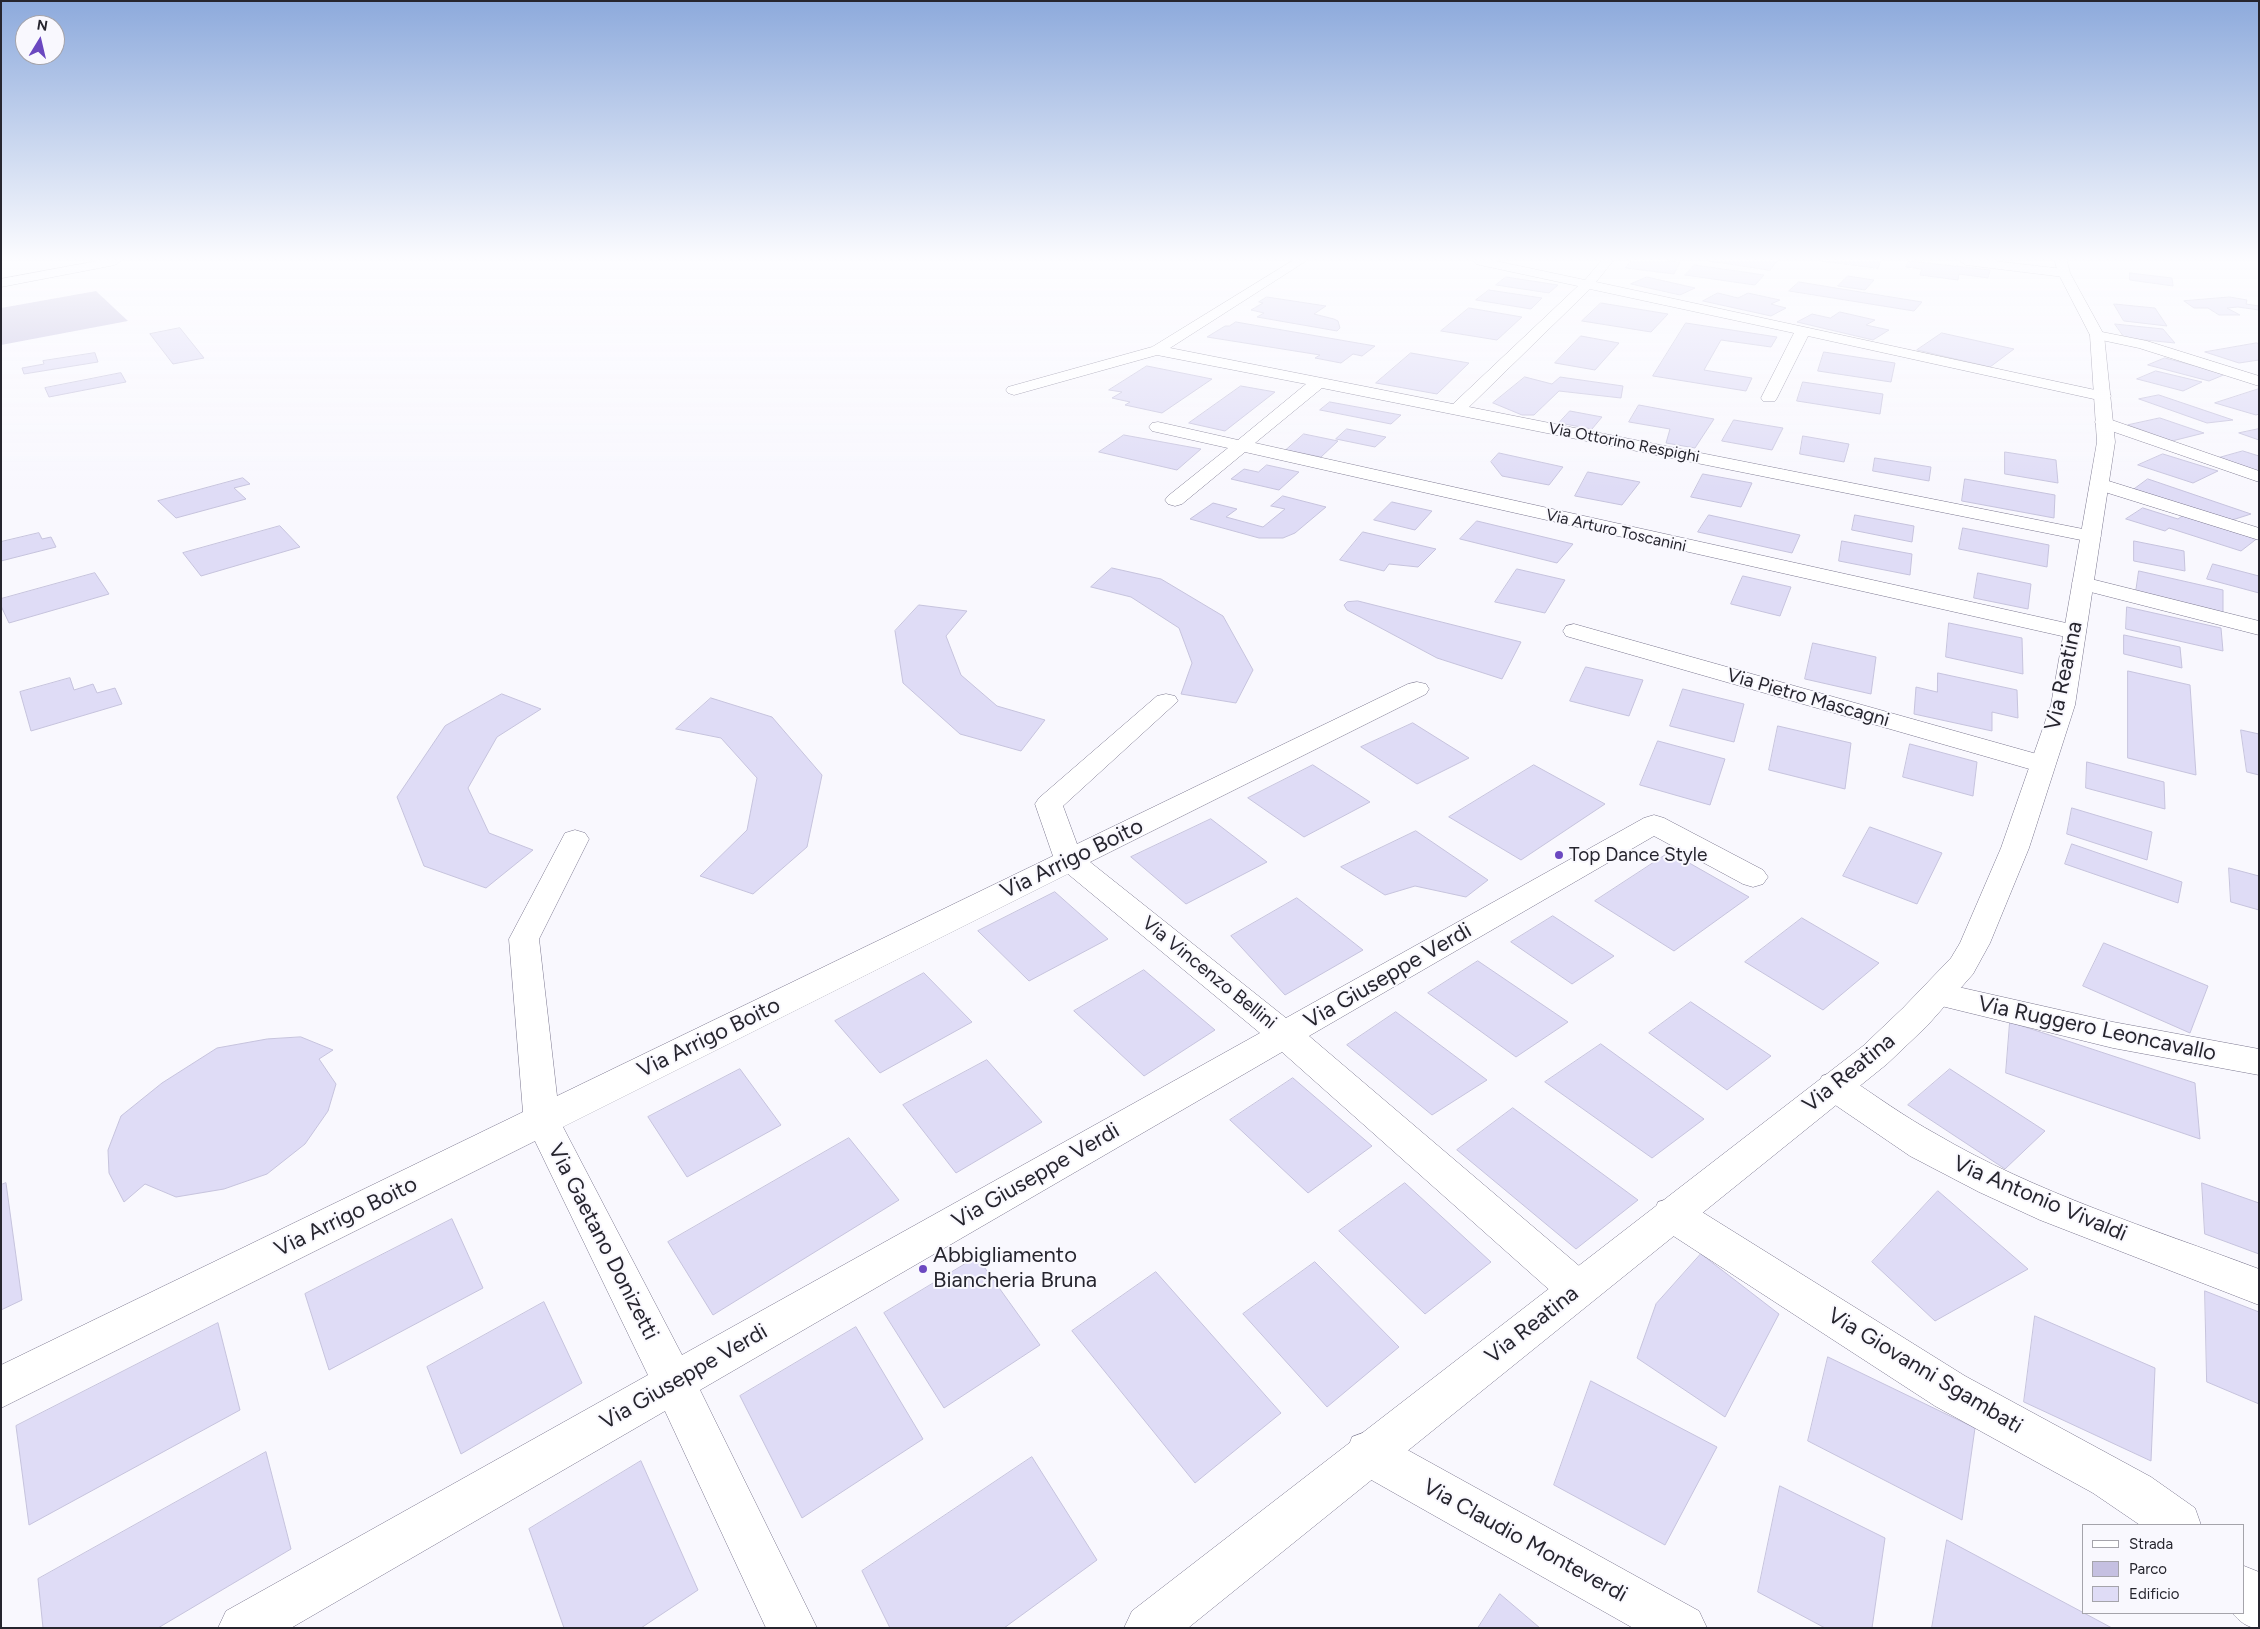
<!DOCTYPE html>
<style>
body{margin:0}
#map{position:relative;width:2260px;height:1629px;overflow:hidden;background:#f9f8fe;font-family:Figtree,sans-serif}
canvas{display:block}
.frame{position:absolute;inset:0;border:2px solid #26252e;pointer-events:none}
.legend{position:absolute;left:2082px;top:1524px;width:162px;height:90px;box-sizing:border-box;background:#f9f8fe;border:1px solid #a5a4ab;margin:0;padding:6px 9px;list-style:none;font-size:15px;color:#26252e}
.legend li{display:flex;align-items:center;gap:10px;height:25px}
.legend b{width:25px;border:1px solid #a5a4ab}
.north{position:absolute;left:15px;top:15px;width:50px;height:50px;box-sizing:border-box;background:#f9f8fe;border:1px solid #a5a4ab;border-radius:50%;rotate:9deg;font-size:14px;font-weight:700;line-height:20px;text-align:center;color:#26252e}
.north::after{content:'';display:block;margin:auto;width:18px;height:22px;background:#6b48c0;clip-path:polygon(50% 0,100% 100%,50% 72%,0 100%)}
</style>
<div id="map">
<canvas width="2260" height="1629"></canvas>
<div class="frame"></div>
<ul class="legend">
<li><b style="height:6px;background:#fff"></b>Strada</li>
<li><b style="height:14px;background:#c5c0e1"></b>Parco</li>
<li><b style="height:14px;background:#dfdcf6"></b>Edificio</li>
</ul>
<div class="north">N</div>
</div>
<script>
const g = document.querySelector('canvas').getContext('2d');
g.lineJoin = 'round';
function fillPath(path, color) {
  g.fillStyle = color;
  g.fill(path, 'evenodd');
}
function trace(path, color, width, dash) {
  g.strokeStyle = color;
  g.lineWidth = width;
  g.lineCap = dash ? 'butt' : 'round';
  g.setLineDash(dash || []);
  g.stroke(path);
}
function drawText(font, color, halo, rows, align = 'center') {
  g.font = font + ' Figtree,sans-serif';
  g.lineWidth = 4;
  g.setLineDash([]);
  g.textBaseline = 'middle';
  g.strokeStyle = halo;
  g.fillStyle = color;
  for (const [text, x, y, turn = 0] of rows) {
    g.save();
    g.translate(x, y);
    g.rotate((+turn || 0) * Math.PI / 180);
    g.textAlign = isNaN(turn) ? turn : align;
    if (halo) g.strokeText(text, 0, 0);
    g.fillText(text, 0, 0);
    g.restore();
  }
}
fillPath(new Path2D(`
 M96,291L128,321L1,345V308Z`), '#c5c0e1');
const building = new Path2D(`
 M1631,261H1664L1680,262L1674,274L1626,268Z
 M1709,261H1777L1770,270Z
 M1822,261H1881L1878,268Z
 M1909,261L1990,270L1988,278L1959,274L1958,280L1920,275L1922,269L1906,267Z
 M1695,265L1764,275L1755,285L1685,275Z
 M2130,273L2172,278L2173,286L2130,280Z
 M1848,276L1874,280L1865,290L1838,286Z
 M1506,277L1558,285L1549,293L1496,285Z
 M1647,277L1695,288L1680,295L1631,284Z
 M1799,282L1922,302L1914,311L1789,291Z
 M1489,290L1542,298L1531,309L1476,300Z
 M1718,293L1738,298L1748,293L1780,300L1771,304L1786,308L1771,316L1703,301Z
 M1267,297L1326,306L1314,314L1334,319L1338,321L1340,328L1337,331L1257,317L1264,313L1251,310L1263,303L1259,302Z
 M2230,297L2247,300L2246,304L2259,306V310L2238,307L2227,308L2240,315H2219L2208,308H2194L2184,301Z
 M1601,303L1668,314L1651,332L1582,321Z
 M2114,304L2155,308L2167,326L2124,321Z
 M1469,308L1522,317L1497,340L1441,331Z
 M1840,312L1875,320L1866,325L1889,330L1873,340L1797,322L1812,314L1830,318Z
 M1236,322L1375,346L1362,356L1353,354L1341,363L1315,358L1320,355L1207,337L1225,326H1229Z
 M1686,323L1777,337L1771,347L1721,340L1704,370L1752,378L1746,391L1653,376Z
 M2115,324L2163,329L2175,343L2125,338Z
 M180,328L204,358L173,364L150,334Z
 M1942,333L2014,349L1990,367L1917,350Z
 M1581,336L1619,343L1595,370L1555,363Z
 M2257,343L2259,344V360L2239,363L2205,352Z
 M1824,352L1895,363L1891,382L1818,371Z
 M95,353L98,362L24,374L22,368L44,364L43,361Z
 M1411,353L1469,363L1437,394L1376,383Z
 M2165,358L2226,374L2209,381L2148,365Z
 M1147,366L1212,379L1162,413L1125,405L1130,402L1112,398L1122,392L1109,390Z
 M2156,371L2202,382L2183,391L2137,379Z
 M121,373L126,382L49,397L45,388Z
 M1525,377L1552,384L1560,377L1623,386L1621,398L1559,391L1534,415H1522L1493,403Z
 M1803,382L1883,394L1880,414L1797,401Z
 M1241,386L1275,392L1225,431L1189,423Z
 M2259,389V414L2256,415L2215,403Z
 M2159,395L2233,420L2207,423L2139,399Z
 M1330,402L1401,415L1391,424L1320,410Z
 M1639,405L1714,419L1695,448L1666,443L1670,429L1629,422Z
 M1570,411L1602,417L1592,429L1559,423Z
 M2160,418L2204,433L2172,441L2128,425Z
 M1734,420L1783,428L1772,450L1722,441Z
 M1347,429L1386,437L1375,447L1336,439Z
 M2259,429V440L2239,433Z
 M1304,434L1338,441L1321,457L1286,450Z
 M1124,435L1201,449L1177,470L1099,452Z
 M1803,436L1849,444L1844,462L1800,454Z
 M2243,451L2259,456V472L2218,458Z
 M2005,452L2056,460L2058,483L2005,474Z
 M1499,453L1563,467L1549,485L1502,476L1491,462Z
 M2163,454L2218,471L2193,483L2138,465Z
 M1875,458L1931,467L1929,481L1873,471Z
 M1267,465L1299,472L1279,490L1231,479L1244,469L1258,472Z
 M1588,472L1640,482L1622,505L1575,496Z
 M1703,474L1752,483L1741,507L1691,497Z
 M243,478L250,484L234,488L246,499L176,518L158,501Z
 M1965,479L2055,495L2054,518L1962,501Z
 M2148,479L2251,514L2229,521L2133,490Z
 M1283,496L1326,507L1295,533L1283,538H1259L1190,519L1213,503L1237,509L1226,517L1263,527L1285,509L1271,506Z
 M1392,502L1432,511L1415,530L1374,520Z
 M2143,508L2178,519L2186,513L2259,537L2241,551L2169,528L2165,531L2126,519Z
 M1709,515L1800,535L1792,553L1698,532Z
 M1855,515L1914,526L1912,542L1852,530Z
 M1477,521L1573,544L1557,563L1460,539Z
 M280,526L300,547L201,576L183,553Z
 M1963,528L2049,545L2047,567L1959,549Z
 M1363,532L1436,549L1418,567L1389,564L1384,571L1340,560Z
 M39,533L42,539L51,537L56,547L1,561V542Z
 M1842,541L1912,554L1910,575L1839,561Z
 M2134,541L2184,551L2185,571L2134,561Z
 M2213,564L2259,576V593L2207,579Z
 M1112,568L1161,579L1223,616L1253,670L1236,703L1181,694L1192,663L1179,628L1131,597L1091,587Z
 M1517,569L1565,580L1545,613L1495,602Z
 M2139,571L2223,590V613L2136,592Z
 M95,573L109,594L9,623L1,606V599Z
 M1978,573L2031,584L2028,609L1974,598Z
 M1743,576L1791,587L1780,616L1731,604Z
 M1358,601L1521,642L1502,679L1437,658L1347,610L1344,605L1347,602Z
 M919,605L967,611L946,636L961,675L997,706L1045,720L1021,751L960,734L903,683L895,631Z
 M2127,607L2221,628L2223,651L2126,629Z
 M1949,623L2022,638L2023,674L1946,657Z
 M2124,635L2180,647L2182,668L2124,654Z
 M1813,643L1876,657L1871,694L1805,679Z
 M1586,667L1643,680L1629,716L1570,701Z
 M2128,671L2190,685L2196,775L2128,758Z
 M1938,673L2017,690L2018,718L1992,712V731L1914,714L1916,687L1937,692Z
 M70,678L74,690L93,684L97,693L115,688L122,704L31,731L20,692Z
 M1683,689L1744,704L1734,742L1670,726Z
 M502,694L541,709L497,737L468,788L489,833L533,850L486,888L424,866L397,797L445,726Z
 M711,698L772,717L822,775L807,847L753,894L700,876L747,830L757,778L721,738L676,729Z
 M1413,723L1469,758L1417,784L1361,747Z
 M1778,726L1851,743L1845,789L1769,770Z
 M2241,730L2259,734V775L2247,772Z
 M1658,741L1725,759L1710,805L1640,785Z
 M1910,744L1977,762L1973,796L1903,777Z
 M2087,762L2164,782L2165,809L2086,788Z
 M1313,765L1370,802L1304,837L1248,798Z
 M1534,765L1605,804L1521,860L1449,817Z
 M2072,808L2152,832L2147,860L2067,834Z
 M1211,819L1267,862L1186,904L1131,857Z
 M1870,827L1942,853L1917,904L1843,876Z
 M1416,831L1488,880L1466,897L1415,886L1385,895L1341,867Z
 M2072,844L2182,882L2178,903L2065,864Z
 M1670,852L1749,897L1674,951L1595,901Z
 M2229,868L2259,876V910L2231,902Z
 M1055,892L1108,939L1029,981L978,931Z
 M1297,898L1363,950L1285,995L1231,936Z
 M1553,916L1614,956L1572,984L1511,942Z
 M1802,918L1879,963L1823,1010L1745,962Z
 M2104,943L2208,986L2190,1033L2083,986Z
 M1478,961L1568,1022L1516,1057L1428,993Z
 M1144,970L1215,1030L1144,1076L1074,1011Z
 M924,973L972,1022L880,1073L835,1021Z
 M1691,1002L1771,1056L1727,1090L1649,1033Z
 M1396,1012L1487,1080L1432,1115L1347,1045Z
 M2010,1022L2195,1083L2200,1139L2006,1073Z
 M301,1037L333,1050L319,1059L336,1084L328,1111L305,1144L267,1174L224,1189L176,1197L145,1184L124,1202L109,1173L108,1150L121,1116L162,1083L217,1048L267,1039Z
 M1601,1044L1704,1119L1652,1158L1545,1082Z
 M987,1060L1042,1122L956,1173L903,1105Z
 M740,1069L781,1125L687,1177L648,1117Z
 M1950,1069L2045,1131L2005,1169L1908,1105Z
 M1293,1078L1372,1146L1308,1193L1230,1120Z
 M1513,1108L1638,1200L1576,1249L1457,1150Z
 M849,1138L899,1200L713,1315L668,1242Z
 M6,1183L22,1300L1,1310V1185Z
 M1405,1183L1491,1262L1425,1314L1339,1231Z
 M2202,1183L2259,1203V1254L2205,1234Z
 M1938,1191L2028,1269L1935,1321L1872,1262Z
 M452,1219L483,1288L329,1370L305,1294Z
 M1701,1254L1779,1314L1725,1417L1637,1358L1656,1304Z
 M977,1257L1040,1345L944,1408L884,1313Z
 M1315,1262L1399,1347L1327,1407L1243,1314Z
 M1156,1272L1281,1413L1195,1483L1072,1331Z
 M2205,1291L2259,1312V1404L2207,1382Z
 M544,1302L582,1383L461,1454L427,1367Z
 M2035,1316L2155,1368L2151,1461L2024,1402Z
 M218,1323L240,1410L29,1525L16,1426Z
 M856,1327L923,1439L802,1518L740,1396Z
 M1828,1357L1975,1428L1962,1520L1808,1441Z
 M1591,1381L1717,1447L1665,1545L1554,1485Z
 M266,1452L291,1549L158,1628H43L38,1579Z
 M1032,1457L1097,1560L1004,1628H890L862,1571Z
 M641,1461L698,1590L641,1628H564L529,1529Z
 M1780,1486L1885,1538L1872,1628H1825L1758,1592Z
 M1947,1540L2084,1613L2112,1628H1932Z
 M1500,1594L1540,1628H1478Z`);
fillPath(building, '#dfdcf6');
trace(building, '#c6c3dd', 1);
const street = new Path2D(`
 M97,261H121L115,265L1,287V279Z
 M1292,261H1306L1170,348L1453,404L1578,286L1480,265L1476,264L1474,261H1496L1585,280L1601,261H1613L1596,282L2109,393L2111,396L2109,399L2103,401L1808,336L1777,398L1775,401H1763L1761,398L1794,333L1590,289L1469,407L2098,532L2101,536L2098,540L2091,542L1322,388L1255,443L2075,625L2083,627L2086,632L2083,637L2075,639L1245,452L1182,504L1175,506L1168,504L1165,500L1168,496L1228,448L1152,431L1149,427L1152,423L1158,422L1238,440L1306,384L1157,355L1014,395L1008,393L1006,390L1008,387L1152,347Z
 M1960,261H1994L2064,269L2070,273L2064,277L1966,265Z
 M2097,331L2147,341L2259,376V386L2139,348L2092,338L2090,335L2092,332Z
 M2103,417L2259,471V482L2097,426L2095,422L2097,418Z
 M2099,478L2259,528V540L2092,488L2090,484L2092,480Z
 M2083,577L2259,621V635L2075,588L2072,583L2075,578Z
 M1574,624L2051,758L2055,764L2051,770L2042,772L2033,770L1566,636L1563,631L1566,626Z
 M1417,682L1426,684L1429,689L1426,694L1090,862L1286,1018L1644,818L1654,815L1664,818L1763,870L1768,877L1763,884L1753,887L1743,884L1654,836L1309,1036L1591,1276L1597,1289L1591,1302L1577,1307L1563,1302L1282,1052L700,1390L817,1628H766L665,1411L291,1628H218L226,1611L648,1375L535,1141L1,1408V1365L523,1112L509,939L565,833L575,830L585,833L589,839L539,939L557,1096L1053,856L1035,804L1039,798L1157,696L1166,694L1175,696L1178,701L1063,806L1077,844L1408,684ZM1068,874L1260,1033L682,1355L563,1127Z
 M1936,982L2113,1022L2259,1049V1075L2113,1048L1925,1002L1920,994L1925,986Z
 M1834,1072L1846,1076C1876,1096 1905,1117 1936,1134C2036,1193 2150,1228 2259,1269V1305L2040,1220L1979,1192L1910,1156L1822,1096L1817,1086L1822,1076Z
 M1672,1198L1686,1202L1965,1376L2151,1477L2195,1508L2201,1525H2140L2093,1493L1935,1406L1658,1226L1653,1214L1658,1202Z
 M1368,1431L1384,1437L1699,1611L1707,1628H1633L1352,1469L1346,1453L1352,1437Z
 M2244,1566L2259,1572V1628C2246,1628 2240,1621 2232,1613H2244Z`);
const secondary = new Path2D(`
 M2055,261H2067L2070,273L2104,335L2115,442L2075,705L2029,848L1990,943L1973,974L1927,1026L1887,1064L1188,1628H1124L1132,1611L1863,1046L1903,1008L1951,958L1960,943L2001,848L2051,705L2097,442L2090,335L2058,273Z`);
trace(street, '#7c7890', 1);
trace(secondary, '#7c7890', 1);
fillPath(street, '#fff');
fillPath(secondary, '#fff');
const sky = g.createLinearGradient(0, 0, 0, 489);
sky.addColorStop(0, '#8daadc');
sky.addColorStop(0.53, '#fcfcff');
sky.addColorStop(1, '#fcfcff00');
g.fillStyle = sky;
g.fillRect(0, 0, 2260, 489);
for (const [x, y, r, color] of [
 [1559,855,5,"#6b48c0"],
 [923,1269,5,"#6b48c0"]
]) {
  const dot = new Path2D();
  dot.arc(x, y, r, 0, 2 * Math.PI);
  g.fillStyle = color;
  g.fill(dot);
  trace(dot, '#f9f8fe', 2);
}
drawText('16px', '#26252e', '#f9f8fe', [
 ["Via Ottorino Respighi",1624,443,11],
 ["Via Arturo Toscanini",1616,531,13]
]);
drawText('19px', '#26252e', '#f9f8fe', [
 ["Via Pietro Mascagni",1808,698,16],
 ["Via Vincenzo Bellini",1209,973,39]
]);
drawText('19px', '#26252e', '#f9f8fe', [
 ["Top Dance Style",1569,855]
], 'left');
drawText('22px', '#26252e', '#f9f8fe', [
 ["Via Reatina",2064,676,-78],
 ["Via Arrigo Boito",1072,859,-26],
 ["Via Giuseppe Verdi",1388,976,-30],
 ["Via Ruggero Leoncavallo",2097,1029,12],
 ["Via Arrigo Boito",709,1038,-26],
 ["Via Reatina",1849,1073,-39],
 ["Via Giuseppe Verdi",1036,1176,-30],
 ["Via Antonio Vivaldi",2040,1199,23],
 ["Via Arrigo Boito",346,1217,-26],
 ["Via Gaetano Donizetti",603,1242,63],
 ["Via Reatina",1532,1325,-38],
 ["Via Giovanni Sgambati",1925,1371,31],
 ["Via Giuseppe Verdi",684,1377,-30],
 ["Via Claudio Monteverdi",1525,1541,29]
]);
drawText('22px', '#26252e', '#f9f8fe', [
 ["Abbigliamento",933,1256],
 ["Biancheria Bruna",933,1281]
], 'left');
</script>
